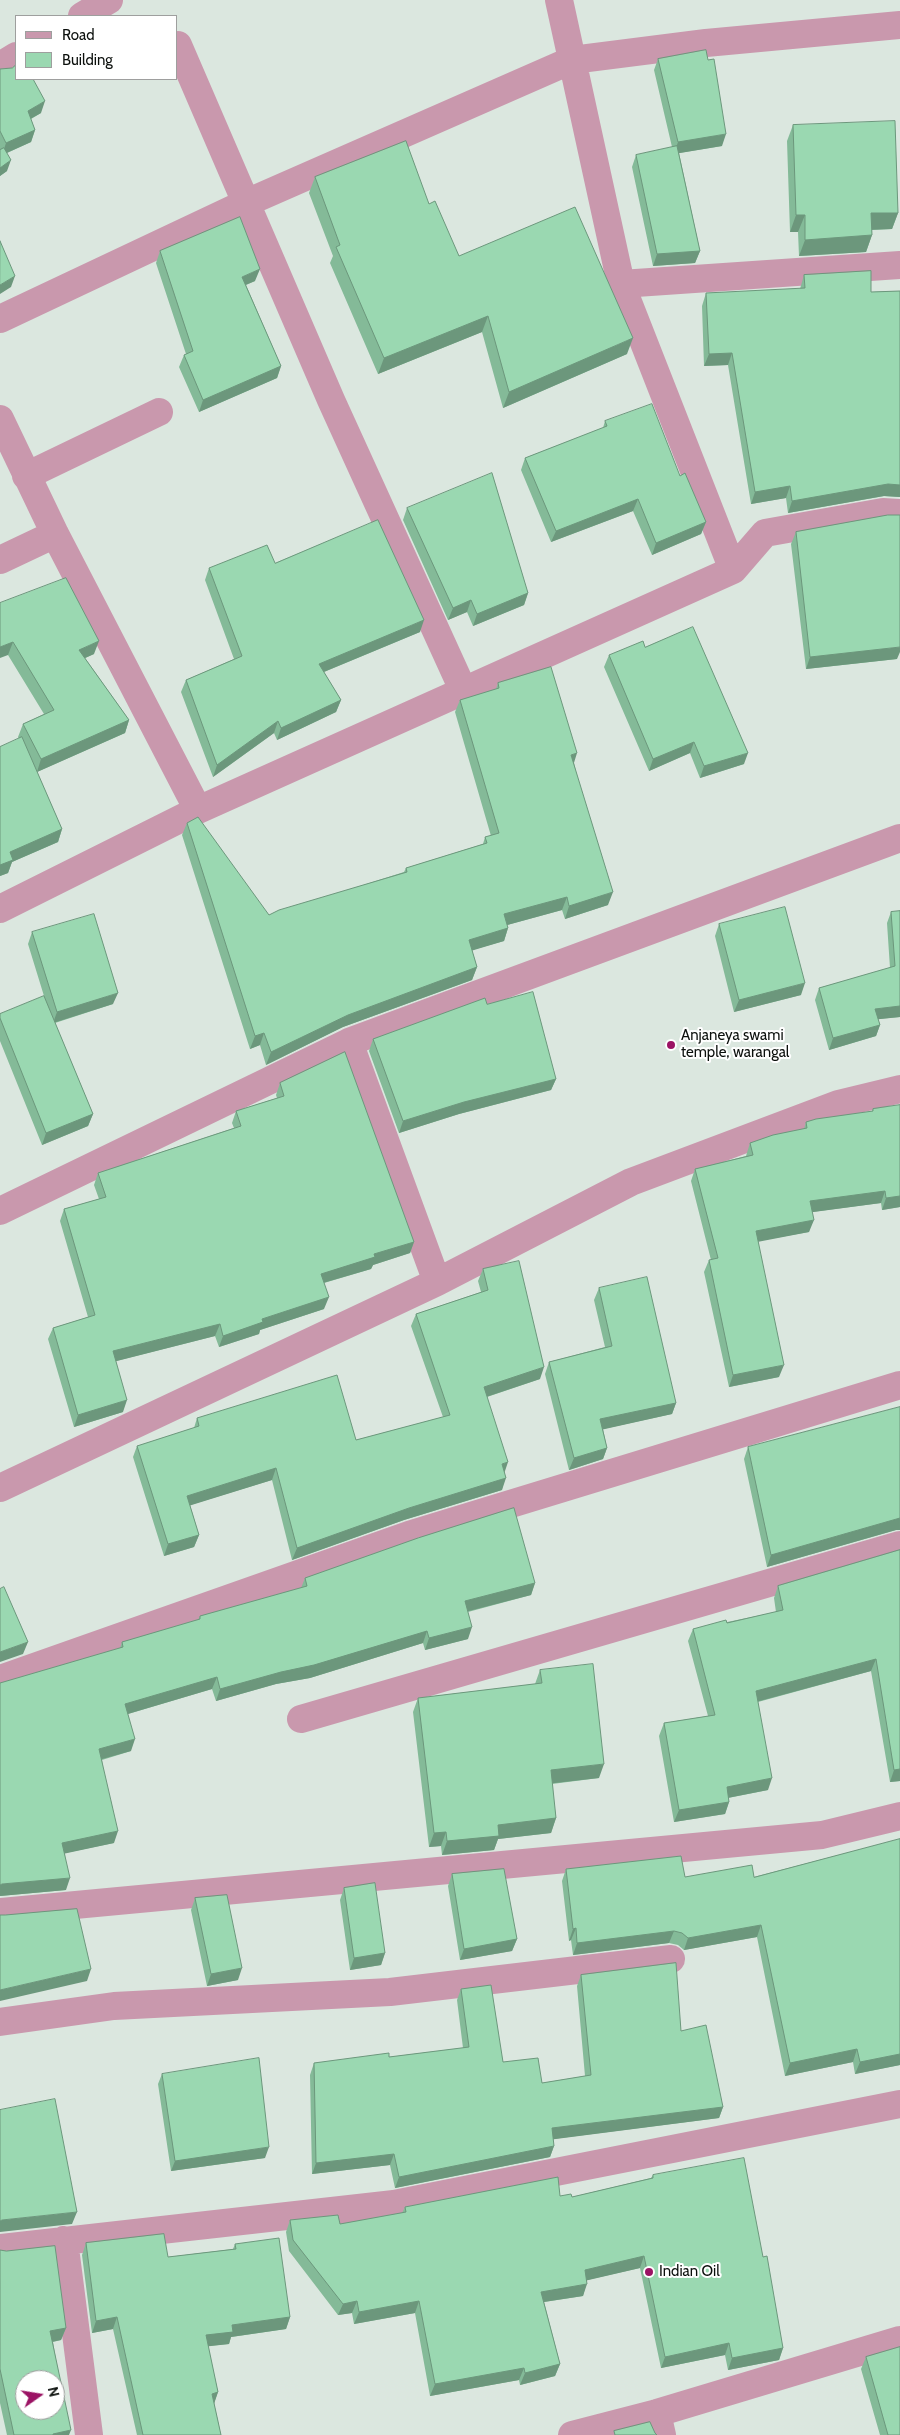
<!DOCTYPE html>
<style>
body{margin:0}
#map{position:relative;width:900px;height:2435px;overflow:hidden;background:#dbe7df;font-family:Cabin,sans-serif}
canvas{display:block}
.legend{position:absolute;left:15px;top:15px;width:162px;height:65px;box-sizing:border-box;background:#fff;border:1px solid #9e9f9e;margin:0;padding:6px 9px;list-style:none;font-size:15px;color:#0c100d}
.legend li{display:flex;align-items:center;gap:10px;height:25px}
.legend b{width:25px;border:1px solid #9e9f9e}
.north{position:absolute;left:15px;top:2370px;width:50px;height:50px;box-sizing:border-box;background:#fff;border:1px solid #9e9f9e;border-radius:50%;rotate:77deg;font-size:14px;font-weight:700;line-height:20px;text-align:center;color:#0c100d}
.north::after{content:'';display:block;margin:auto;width:18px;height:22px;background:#9b1364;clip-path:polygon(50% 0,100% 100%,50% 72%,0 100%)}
</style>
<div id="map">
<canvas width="900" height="2435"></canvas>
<ul class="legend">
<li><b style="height:6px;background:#c998ad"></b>Road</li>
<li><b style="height:14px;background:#9ad8b1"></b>Building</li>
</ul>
<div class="north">N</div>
</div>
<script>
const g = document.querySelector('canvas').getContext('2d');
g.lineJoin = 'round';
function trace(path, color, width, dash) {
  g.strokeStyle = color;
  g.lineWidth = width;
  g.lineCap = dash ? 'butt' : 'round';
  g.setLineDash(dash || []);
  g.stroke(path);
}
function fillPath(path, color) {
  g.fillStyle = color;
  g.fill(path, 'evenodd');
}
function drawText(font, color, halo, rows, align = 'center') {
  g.font = font + ' Cabin,sans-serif';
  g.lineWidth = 4;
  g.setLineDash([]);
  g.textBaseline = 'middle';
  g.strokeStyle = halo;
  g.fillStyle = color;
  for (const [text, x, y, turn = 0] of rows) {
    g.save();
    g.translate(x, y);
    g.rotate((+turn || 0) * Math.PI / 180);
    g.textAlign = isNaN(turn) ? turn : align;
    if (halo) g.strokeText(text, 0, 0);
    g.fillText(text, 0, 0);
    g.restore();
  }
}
trace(new Path2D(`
 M559,0L621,284L733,570
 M82,16L109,0
 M178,45L331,400L464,692
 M0,66L16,56
 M621,284L900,265
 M0,319L246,203L572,60L706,43L900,25
 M0,419L55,534L198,810
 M26,476L159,412
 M0,560L55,534
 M0,909L198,810L733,570L765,533L883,512L900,513
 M349,1042L437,1282
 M0,1211L349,1042L900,838
 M0,1488L437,1282L631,1182L838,1104L900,1089
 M0,1679L409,1535L900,1385
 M301,1719L900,1545
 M0,1912L822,1835L900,1816
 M0,2022L114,2006L390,1992L671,1959
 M64,2240L89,2435
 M0,2248L394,2204L900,2104
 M657,2413L662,2435
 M572,2435L657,2413L900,2340`), '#c998ad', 28);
fillPath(new Path2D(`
 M658,59L722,146L679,153L700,251L695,263L653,266L632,167L636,155L672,147L654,70Z
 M0,69L41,113L31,119L35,130L31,142L7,153V171L0,176Z
 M793,125L898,213L892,229L872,230V235L866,252L799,256L798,232H790L787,141Z
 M315,177L429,204L459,256L627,354L503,408L482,332L378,374L330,263L333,256L309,193Z
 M160,251L255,281L246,285L281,366L277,378L199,412L179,367L184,355L186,354L156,263Z
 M804,275L871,292L900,291V497L884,496L788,513L786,498L751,504L728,365L704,366L702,306L706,293L800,289Z
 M605,421L680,476L706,522L701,534L652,555L633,511L551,542L521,470L525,458L603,428Z
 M407,508L528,593L524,605L473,626L467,612L448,620L403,520Z
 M796,532L897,659L806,669L791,544Z
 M275,563L420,632L324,672L341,700L336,712L277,740L274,733L213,777L181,692L186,680L234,659L205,580L209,568Z
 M0,603L94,654L85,658L129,720L125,733L37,772L62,829L58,842L12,862L8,873L0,876V747L19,739L18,737L23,724L44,714L8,655Z
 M645,647L744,764L700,778L690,753L649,771L604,667L609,655Z
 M498,683L574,763L608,905L565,919L562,910L507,925L508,928L504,941L472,950L477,967L472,980L343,1027L266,1065L260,1045L250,1049L182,835L187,823L269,915L404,872L406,868L483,844L485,837L491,836L455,712L460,700L496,689Z
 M900,911V1017L878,1019L880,1025L876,1036L829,1050L815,1000L819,988L890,968L887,923L891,912Z
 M719,924L801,995L734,1012L715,936Z
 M32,932L113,1004L55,1023L93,1114L88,1126L42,1145L0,1041V1014L44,996L28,944Z
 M487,1004L556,1079L551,1090L459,1114L399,1133L369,1051L373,1039Z
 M280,1083L414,1242L410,1253L373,1265L371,1269L324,1283V1309L260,1330L259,1334L219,1347L215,1336L116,1361L123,1412L74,1427L48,1339L53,1328L88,1317L60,1221L64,1209L99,1199L94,1185L98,1173L234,1128L232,1123L236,1111L277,1098L276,1095Z
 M900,1105V1207L882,1210L881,1203L812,1212L809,1232L758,1241L779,1377L729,1387L704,1272L709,1260H711L691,1181L695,1169L746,1156L750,1143L804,1129L806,1122L872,1111L873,1109Z
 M483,1269L540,1379L487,1397L504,1472L502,1490L404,1520L292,1560L272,1480L190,1505L199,1535L194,1547L164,1556L133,1457L137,1446L194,1428L197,1418L356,1440L443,1417L411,1326L416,1314L481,1292L478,1281Z
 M599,1288L676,1403L672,1414L603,1429L607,1448L603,1459L569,1470L545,1374L549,1362L605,1347L594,1300Z
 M900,1407V1530H896L767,1567L744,1459L748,1447Z
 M900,1550V1781L890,1782L871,1671L758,1702L768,1790L728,1798L729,1802L725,1814L674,1822L659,1736L664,1723L708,1716L688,1641L693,1629L776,1612L774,1598L778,1586Z
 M305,1578L535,1583L531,1595L468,1612V1639L425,1650L423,1643L310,1678L276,1684L216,1701L212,1689L128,1714L131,1751L102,1760L114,1843L65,1853L66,1890L0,1896L120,1648L122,1642L198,1620L200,1616L301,1588Z
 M540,1670L599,1778L552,1784L556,1818L551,1833L498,1839L494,1850L442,1855L441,1846L429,1847L413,1712L418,1698L535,1684Z
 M900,1839V2065L855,2074L853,2062L785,2076L757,1937L684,1950L678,1945L669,1943L573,1955L571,1940L569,1941L562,1881L566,1869L685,1877H754Z
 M452,1874L517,1939L512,1951L460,1960L448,1886Z
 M344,1888L385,1953L381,1965L350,1970L340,1900Z
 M195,1898L238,1980L207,1986L191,1910Z
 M581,1975L681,2031L723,2107L719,2118L553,2139L554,2146L550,2157L395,2188L390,2165L312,2174L310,2075L314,2063L389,2057L463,2048L457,2000L461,1989L503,2062L542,2083L585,2076L577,1986Z
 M162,2074L265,2158L171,2171L158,2084Z
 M653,2175L763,2257L783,2348L779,2360L728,2370L725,2355L661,2368L640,2268L587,2280L583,2296L544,2302L560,2364L555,2376L520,2385L519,2380L430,2396L415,2313L354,2324L352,2313L338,2315L289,2251L286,2232L290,2220L340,2224L402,2213L405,2207L560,2196L572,2197L651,2178Z
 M86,2243L168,2257L233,2249L235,2244L290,2317L286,2329L231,2337L229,2344L208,2346L218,2392L214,2403L221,2435H137L113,2329L92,2333L82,2255Z
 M0,2250L66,2328L61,2340L53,2342L69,2435H7L0,2403Z
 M866,2357L900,2435H880L861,2369Z`), '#84ba98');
fillPath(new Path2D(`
 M45,101L41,113L23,123L28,111Z
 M35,130L31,142L2,155L6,143Z
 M726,134L722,146L674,154L678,142Z
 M11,160L7,171L0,176V168Z
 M871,213H898L892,229L865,230Z
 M796,215H805L798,232H790Z
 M872,235L866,252L799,256L805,240Z
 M700,251L695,263L653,266L657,254Z
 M260,269L255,281L238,288L242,277Z
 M15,276L11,287L0,294V285Z
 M488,316L482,332L378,374L384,358Z
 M633,338L627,354L503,408L509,392Z
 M732,353L728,365L704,366L709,354Z
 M281,366L277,378L199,412L203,400Z
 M888,484L900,485V497L884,496L788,513L792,501Z
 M790,486L786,498L751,504L755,492Z
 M638,499L633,511L551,542L556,531Z
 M706,522L701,534L652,555L656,543Z
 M528,593L524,605L473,626L477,614Z
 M471,600L467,612L448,620L453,608Z
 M424,620L420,632L314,676L319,664Z
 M99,641L94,654L74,663L79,650Z
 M13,642L8,655L0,658V647Z
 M900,647V652L897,659L806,669L810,657Z
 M341,700L336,712L277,740L281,728Z
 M129,720L125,733L37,772L41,759Z
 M278,721L274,733L213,777L217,765Z
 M694,742L690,753L649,771L653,759Z
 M577,753L573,766L571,755Z
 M748,753L744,764L700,778L704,766Z
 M62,829L58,842L12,862L8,873L0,876V865L10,852Z
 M613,892L608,905L565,919L569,906Z
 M567,897L562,910L500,927L504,914Z
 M508,928L504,941L464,953L469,940Z
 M477,967L472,980L343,1027L266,1065L271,1052L348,1015Z
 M805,983L801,995L734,1012L739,1000Z
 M118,993L113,1004L53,1023L57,1012Z
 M900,1006V1017L871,1020L875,1009Z
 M880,1025L876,1036L829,1050L833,1038Z
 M264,1033L260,1045L250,1049L255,1036Z
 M556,1079L551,1090L459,1114L399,1133L403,1121L464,1102Z
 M93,1114L88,1126L42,1145L46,1133Z
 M885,1191L881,1203L806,1213L810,1201Z
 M900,1196V1207L882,1210L886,1198Z
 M814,1220L809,1232L752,1243L756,1231Z
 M414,1242L410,1253L373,1265L371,1269L316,1285L321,1274L374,1254Z
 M329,1297L324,1309L260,1330L259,1334L219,1347L223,1336L262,1319Z
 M220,1324L215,1336L109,1363L113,1351Z
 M784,1365L779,1377L729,1387L733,1375Z
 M544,1367L540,1379L480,1399L484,1387Z
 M127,1400L123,1412L74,1427L78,1415Z
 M676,1403L672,1414L596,1431L600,1419Z
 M607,1448L603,1459L569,1470L574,1458Z
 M508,1462L504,1474L502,1464Z
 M276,1468L272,1480L182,1508L187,1496Z
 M506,1478L502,1490L404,1520L292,1560L297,1548L409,1508Z
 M900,1518V1530H896L767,1567L771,1555Z
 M199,1535L194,1547L164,1556L168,1544Z
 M535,1583L531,1595L461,1613L465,1601Z
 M472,1627L468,1639L425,1650L429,1638Z
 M427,1631L423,1643L310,1678L276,1684L216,1701L220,1689Z
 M28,1642L23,1654L0,1662V1652Z
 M876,1659L871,1671L752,1703L756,1691Z
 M217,1677L212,1689L121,1716L125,1704Z
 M135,1739L131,1751L95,1761L99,1749Z
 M604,1764L599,1778L546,1784L551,1770Z
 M900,1769V1781L890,1782L894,1770Z
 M772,1778L768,1790L722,1799L727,1787Z
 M729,1802L725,1814L674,1822L679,1810Z
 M556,1818L551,1833L498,1839L494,1850L442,1855L447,1841L498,1825Z
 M118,1831L114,1843L58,1855L62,1843Z
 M446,1832L441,1846L429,1847L434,1833Z
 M70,1878L66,1890L0,1896V1885L2,1884Z
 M761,1925L757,1937L684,1950L688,1938Z
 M576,1928L571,1940L569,1941L573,1929Z
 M674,1931L669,1943L573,1955L577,1943Z
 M517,1939L512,1951L460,1960L464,1949Z
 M385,1953L381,1965L350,1970L354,1958Z
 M242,1968L238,1980L207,1986L211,1974Z
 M91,1969L87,1981L0,2001V1990Z
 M857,2049L853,2062L785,2076L790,2063Z
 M900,2054V2065L855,2074L860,2062Z
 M723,2107L719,2118L548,2140L552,2128Z
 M554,2146L550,2157L395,2188L399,2177Z
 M269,2147L265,2158L171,2171L175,2161Z
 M394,2154L390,2165L312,2174L316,2163Z
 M77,2212L72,2224L0,2232V2221L2,2220Z
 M644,2256L640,2268L580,2282L585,2270Z
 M587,2284L583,2296L537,2303L541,2292Z
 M357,2301L352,2313L338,2315L343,2304Z
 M419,2301L415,2313L354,2324L359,2312Z
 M117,2317L113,2329L92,2333L96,2321Z
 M290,2317L286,2329L231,2337L229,2344L202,2347L206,2335L232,2325Z
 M66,2328L61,2340L46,2343L50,2331Z
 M729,2343L725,2355L661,2368L665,2357Z
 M783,2348L779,2360L728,2370L732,2358Z
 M560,2364L555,2376L520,2385L525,2373Z
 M524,2368L519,2380L430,2396L435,2384Z
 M218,2392L214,2404L212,2394Z
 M71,2430L69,2435H53V2434Z`), '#6c977c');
const building = new Path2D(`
 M706,50L708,60L714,59L726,134L678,142L658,59Z
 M16,65V79H33L45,101L28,111L35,130L6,143L0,131V69L12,68Z
 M895,121L898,213H871L872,235L805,240V215H796L793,125Z
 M406,141L429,204L435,201L459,256L575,207L633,338L509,392L488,316L384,358L336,247L340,245L315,177Z
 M677,146L700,251L657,254L636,155Z
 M4,148L11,160L0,168V150Z
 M240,217L260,269L242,277L281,366L203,400L184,355L193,351L160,251Z
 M0,241L15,276L0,285Z
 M871,271V292L900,291V485L888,484L792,501L790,486L755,492L732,353L709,354L706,293L805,288L804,275Z
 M652,404L680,476L685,473L706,522L656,543L638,499L556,531L525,458L607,426L605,421Z
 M492,473L528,593L477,614L471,600L453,608L407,508Z
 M888,515H900V647L810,657L796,532Z
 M378,520L424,620L319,664L341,700L281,728L278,721L217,765L186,680L242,656L209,568L267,545L275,563Z
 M66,578L99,641L79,650L129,720L41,759L23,724L54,710L13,642L0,647V603Z
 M693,627L748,753L704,766L694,742L653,759L609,655L643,641L645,647Z
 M551,667L577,753L571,755L613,892L569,906L567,897L504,914L508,928L469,940L477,967L348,1015L271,1052L264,1033L255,1036L187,823L198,817L269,915L279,910L407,872L406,868L487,843L485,837L499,833L460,700L499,688L498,683Z
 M22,737L62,829L10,852L13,860L0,865V747Z
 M785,907L805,983L739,1000L719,924Z
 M900,911V1006L875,1009L880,1025L833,1038L819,988L895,966L891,912Z
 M94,914L118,993L57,1012L32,932Z
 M533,992L556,1079L464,1102L403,1121L373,1039L485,998L487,1004Z
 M44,996L93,1114L46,1133L0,1018V1014Z
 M345,1052L414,1242L374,1254L375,1257L321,1274L329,1297L262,1319L263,1322L223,1336L220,1324L113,1351L127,1400L78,1415L53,1328L95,1315L64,1209L106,1197L98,1173L241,1126L236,1111L284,1096L280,1083Z
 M900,1105V1196L886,1198L885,1191L810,1201L814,1220L756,1231L784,1365L733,1375L709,1260L718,1258L695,1169L753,1155L750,1143L773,1135L807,1128L806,1122L816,1119L873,1111V1109Z
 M519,1261L544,1367L484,1387L508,1462L502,1464L506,1478L409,1508L297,1548L276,1468L187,1496L199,1535L168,1544L137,1446L199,1426L197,1418L337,1375L356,1440L450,1415L416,1314L488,1290L483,1269Z
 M647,1277L676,1403L600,1419L607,1448L574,1458L549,1362L612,1346L599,1288Z
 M900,1407V1518L771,1555L748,1447Z
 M514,1508L535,1583L465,1601L472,1627L429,1638L427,1631L314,1665L281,1672L220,1689L217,1677L125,1704L135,1739L99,1749L118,1831L62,1843L70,1878L2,1884L0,1885V1683L123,1647L122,1642L200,1619V1616L307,1586L305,1578L418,1538Z
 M900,1550V1769L894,1770L876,1659L756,1691L772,1778L727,1787L729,1802L679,1810L664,1723L715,1715L693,1629L726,1620L727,1623L783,1610L778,1586Z
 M4,1587L28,1642L0,1652V1589Z
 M593,1664L604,1764L551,1770L556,1818L498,1825L499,1836L447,1841L446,1832L434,1833L418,1698L542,1683L540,1670Z
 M900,1839V2054L860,2062L857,2049L790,2063L761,1925L688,1938L682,1933L674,1931L577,1943L576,1928L573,1929L566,1869L681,1856L685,1877L752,1865L754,1877Z
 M504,1869L517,1939L464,1949L452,1874Z
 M375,1883L385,1953L354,1958L344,1888Z
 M227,1895L242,1968L211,1974L195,1898Z
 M77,1909L91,1969L0,1990V1915H5Z
 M676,1963L681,2031L706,2025L723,2107L552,2128L554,2146L399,2177L394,2154L316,2163L314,2063L389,2053V2057L469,2047L461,1989L491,1985L503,2062L538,2058L542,2083L591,2075L581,1975Z
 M259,2058L269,2147L175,2161L162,2074Z
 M55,2099L77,2212L2,2220L0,2221V2110Z
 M744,2158L763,2257L767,2256L783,2348L732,2358L729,2343L665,2357L644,2256L585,2270L587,2284L541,2292L560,2364L525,2373L524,2368L435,2384L419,2301L359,2312L357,2301L343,2304L293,2240L290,2220L338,2215L340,2224L406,2212L405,2207L558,2177L560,2196L571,2194L572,2197L653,2178V2175Z
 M164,2234L168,2257L236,2249L235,2244L279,2238L290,2317L232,2325L233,2332L206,2335L218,2392L212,2394L221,2435H143L117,2317L96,2321L86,2243Z
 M55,2246L66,2328L50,2331L71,2430L53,2434V2435H14L0,2369V2250L6,2251ZM25,2380H55V2410H25Z
 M900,2347V2435H888L866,2357Z
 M650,2422L655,2433L657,2435H615L614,2431Z`);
fillPath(building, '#9ad8b1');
trace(building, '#6c977c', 1);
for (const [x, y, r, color] of [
 [671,1045,5,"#9b1364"],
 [649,2272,5,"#9b1364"]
]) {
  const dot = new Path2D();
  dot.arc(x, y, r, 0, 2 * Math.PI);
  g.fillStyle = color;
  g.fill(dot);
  trace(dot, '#fff', 2);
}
drawText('15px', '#0c100d', '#fff', [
 ["Anjaneya swami",681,1036],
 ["temple, warangal",681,1053],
 ["Indian Oil",659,2272]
], 'left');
</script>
